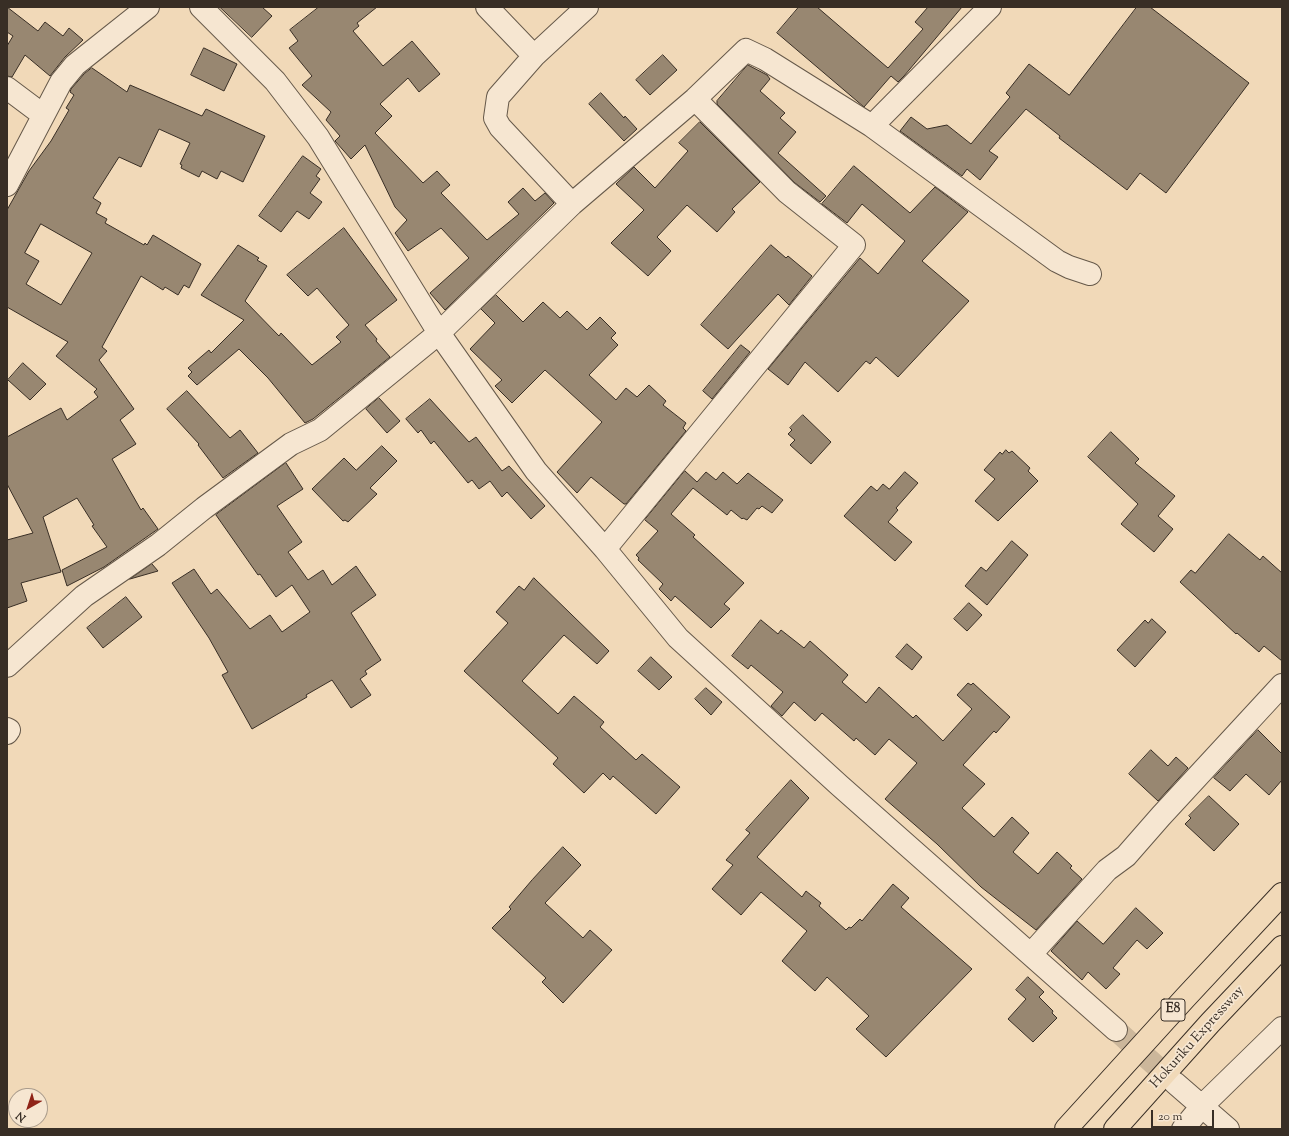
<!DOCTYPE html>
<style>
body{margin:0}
#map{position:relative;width:1289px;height:1136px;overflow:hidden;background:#f1d9b8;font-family:"Sorts Mill Goudy",serif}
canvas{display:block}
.frame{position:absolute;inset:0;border:8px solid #382e25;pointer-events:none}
.north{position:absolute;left:8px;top:1088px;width:40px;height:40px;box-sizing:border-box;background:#f6e6d1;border:1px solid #aa9c8c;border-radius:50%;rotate:219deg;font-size:11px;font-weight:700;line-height:16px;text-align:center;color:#382e25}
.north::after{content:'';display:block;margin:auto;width:14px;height:18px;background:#8f2418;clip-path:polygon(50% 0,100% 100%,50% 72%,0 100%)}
.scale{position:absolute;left:1151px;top:1110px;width:63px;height:18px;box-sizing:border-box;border:2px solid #382e25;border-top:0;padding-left:5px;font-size:12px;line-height:14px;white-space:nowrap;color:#382e25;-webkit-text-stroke:3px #f6e6d1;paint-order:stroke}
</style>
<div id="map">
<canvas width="1289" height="1136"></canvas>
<div class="frame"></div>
<div class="north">N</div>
<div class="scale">20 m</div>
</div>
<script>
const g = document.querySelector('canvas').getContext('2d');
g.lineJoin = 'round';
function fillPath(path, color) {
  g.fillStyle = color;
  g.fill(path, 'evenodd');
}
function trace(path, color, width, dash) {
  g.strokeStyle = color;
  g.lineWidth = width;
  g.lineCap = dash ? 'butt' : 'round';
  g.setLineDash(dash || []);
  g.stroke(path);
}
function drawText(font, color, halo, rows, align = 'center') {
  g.font = font + ' "Sorts Mill Goudy",serif';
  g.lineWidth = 3.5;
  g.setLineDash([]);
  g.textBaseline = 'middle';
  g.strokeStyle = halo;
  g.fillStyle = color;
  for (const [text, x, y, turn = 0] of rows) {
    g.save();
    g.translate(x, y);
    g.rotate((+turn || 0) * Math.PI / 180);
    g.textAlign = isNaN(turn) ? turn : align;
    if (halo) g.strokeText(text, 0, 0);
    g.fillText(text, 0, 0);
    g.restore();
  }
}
const building = new Path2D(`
 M7,7L38,31L45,22L63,36L69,28L83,40L65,57L50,76L25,55L12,77L7,76V46L13,36L7,32Z
 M220,7H262L272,16L252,37Z
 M319,7H377L357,23L359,26L353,31L383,66L412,41L440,74L419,92L408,78L380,104L392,116L375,133L423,183L437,171L450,185L441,193L487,240L519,214L508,202L523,188L535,201L545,193L554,203L445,310L430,293L469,258L441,228L408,251L395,233L407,220L395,207L365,145L351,159L335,141L340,136L326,120L331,112L302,85L312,76L289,48L298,41L290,30Z
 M799,7H817L888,68L923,29L915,22L928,7H962L904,76L898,82L891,76L864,107L777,33Z
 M1137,7H1150L1249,83L1166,193L1140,173L1127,190L1059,138L1060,136L1026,109L989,151L998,157L980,180L967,169L962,176L900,131L911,117L927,129L947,125L971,144L1010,97L1006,93L1029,64L1069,95Z
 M204,48L237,64L224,91L191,75Z
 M663,55L677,70L650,95L636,80Z
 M748,65L767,75L770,79L760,91L785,113L780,118L796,132L778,153L826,196L820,202L795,183L717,104V101Z
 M92,68L127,92L130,85L202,116L206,109L265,136L243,182L221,171L217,179L202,171L199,177L181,168L182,165L180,164L190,143L159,129L141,167L119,157L93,198L101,203L96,213L107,219L105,223L144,245L145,243L147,245L153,235L201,264L189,288L184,285L178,295L165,287L163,290L141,276L102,347L107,351L99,360L134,409L120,420L136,444L112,459L141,510L143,508L158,529L104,567L67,586L62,570L107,547L92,526L94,525L77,498L43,517L61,572L21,583L27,601L7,608V540L33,533L7,484V437L61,408L67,420L98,397L94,392L97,389L56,356L68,342L7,307V210L29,171L51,141L69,110L66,108L74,95L70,92L71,89L84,74ZM41,224L92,253L61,305L26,284L39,261L25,253Z
 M601,93L624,118L625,116L637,129L624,141L589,104Z
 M700,122L760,182L732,209L735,212L717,232L687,205L657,237L671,251L648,276L611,243L644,210L616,184L634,167L655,188L688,151L679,143Z
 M303,156L321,169L316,176L320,179L310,193L322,202L309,219L297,211L281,232L259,216Z
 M854,166L910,213L935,187L968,212L922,261L969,301L898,377L876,357L870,364L866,361L838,392L805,362L788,385L768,369L860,258L878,274L905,241L862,204L847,223L822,204Z
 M344,228L397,300L365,325L377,339L376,341L390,357L313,419L305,423L268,378L239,349L197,385L188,376L192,372L188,368L209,350L211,353L244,320L201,295L238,245L259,258L257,260L267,266L245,301L279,336L281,333L312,365L341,342L336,337L349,325L317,288L308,296L287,275Z
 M771,245L786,258L788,256L812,276L789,305L778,294L728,349L701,325Z
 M496,295L523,322L543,302L560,318L567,311L587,330L600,317L616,333L611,338L618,345L589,375L616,400L626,388L637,397L649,385L666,401L663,405L686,423L683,428L686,431L626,504H624L591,477L577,493L557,472L602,422L545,370L512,403L495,386L502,380L470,349L495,323L481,309Z
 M741,345L750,352L712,399L703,391Z
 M23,363L46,384L30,400L8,380Z
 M187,391L230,438L240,430L258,453L223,478L198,445L199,444L167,409Z
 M379,398L400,421L387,433L366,409Z
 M430,399L469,442L476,437L502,471L509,466L545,506L531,519L507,492L502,497L490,481L479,489L472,480L468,483L434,441L431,444L421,430L418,433L406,419Z
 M803,415L831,442L811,464L790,445L795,440L788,434L792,430L790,428Z
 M1111,432L1139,459L1135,463L1175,496L1158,516L1173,529L1154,552L1121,524L1138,504L1088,457Z
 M382,446L397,461L370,488L377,494L348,522L345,520L343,521L312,489L344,458L356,470Z
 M1006,450L1009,453L1012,451L1030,468L1028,471L1038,481L998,521L975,501L995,479L984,470L1000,452L1002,454Z
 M286,463L303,489L277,506L302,542L288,552L308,580L323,570L332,585L356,566L376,595L351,613L381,660L365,671L367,674L360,679L371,695L351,708L332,680L306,695L307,697L252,729L222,675L228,672L209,638L172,583L194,569L211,594L217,589L250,629L270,615L282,632L310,612L292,585L276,597L260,574L258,575L216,515Z
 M685,471L697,482L706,472L716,480L723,472L737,484L748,473L783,500L772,513L762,506L759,509L757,508L747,520L743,518L742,519L731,510L727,515L693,488L671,514L695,535L693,537L744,583L724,604L730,609L711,628L675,596L671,601L659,589L663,584L638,560L639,558L636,555L658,531L645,520Z
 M905,472L918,483L896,508L898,510L888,522L912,542L895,561L844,516L871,486L877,491L883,484L889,489Z
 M1229,534L1260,560L1263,556L1282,573V661L1264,646L1259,652L1237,633L1236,634L1180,582L1191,570L1195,573Z
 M1012,541L1028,555L987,605L965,586L981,567L986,571Z
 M152,564L158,571L130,579Z
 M534,578L609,651L597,664L564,635L522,681L558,714L574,696L604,722L600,727L636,760L642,754L680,787L656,814L613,776L610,780L603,773L584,793L553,764L558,758L464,671L508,623L496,612L519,586L524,590Z
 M126,597L142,617L103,648L87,628Z
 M969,603L982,615L967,631L954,619Z
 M1152,619L1166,632L1135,667L1117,650L1145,620L1148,623Z
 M761,620L778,634L781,630L804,648L810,641L848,675L842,682L866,703L879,687L913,718L916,715L943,741L972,709L957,695L968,683L971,685L973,683L1010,717L996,733L994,731L963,765L985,784L962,808L994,837L1012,817L1029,833L1013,852L1038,874L1057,852L1072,866L1070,868L1082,879L1036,930L981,887L937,844L885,799L917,763L889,739L875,755L856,738L854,741L822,713L815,721L794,702L782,716L771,706L783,692L751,665L748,669L732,656Z
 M907,644L922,657L912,670L896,657Z
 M651,657L672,677L659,690L638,671Z
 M706,688L722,702L711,715L695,699Z
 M1258,730L1282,754V780L1269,795L1246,774L1230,791L1214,778Z
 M1151,750L1168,766L1176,757L1188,768L1158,801L1129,774Z
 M791,780L809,798L757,857L802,897L806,891L821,903L819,906L846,930L849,927L851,928L860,919L862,921L893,884L909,898L901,907L972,969L886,1057L856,1029L869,1016L827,977L815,991L782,961L807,931L761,892L741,915L712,889L733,865L726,860L750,833L746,830Z
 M1209,796L1239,824L1214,851L1185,824L1191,818L1189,816Z
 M563,847L581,865L545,903L583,938L590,930L612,950L563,1003L542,982L546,978L492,928L511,909L509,907L532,880Z
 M1136,908L1163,933L1147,949L1137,940L1113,968L1120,974L1106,989L1088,972L1082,980L1051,951L1077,921L1103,944Z
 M1028,977L1044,992L1039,997L1053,1011L1052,1013L1057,1018L1033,1042L1008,1019L1026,999L1016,990Z`);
fillPath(building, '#988771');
trace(building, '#382e25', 1);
trace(new Path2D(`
 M1116,1030L1175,1083`), '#ccb79b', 22, [22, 11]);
const minor = new Path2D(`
 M201,7L275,81L318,137L439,333L536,471L605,549L678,638L839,785L1116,1030
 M487,7L534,56
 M7,88L43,115
 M872,126L1057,261L1069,267L1090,274
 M7,185L61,82L75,65L148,7
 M572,204L500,127L495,118L498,97L534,56L587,7
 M605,549L854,245L787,192L695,99
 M7,666L84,596L158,545L204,508L291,444L320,430L439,333L572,204L695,99L746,50L765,59L872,126L990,7
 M7,729L9,730L7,733
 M1031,954L1107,870L1126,856L1161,816L1282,685
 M1175,1083L1228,1129
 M1183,1129L1202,1106L1282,1028`);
const highway = new Path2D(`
 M1066,1129L1185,998L1282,894
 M1115,1129L1210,1023L1282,947`);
trace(minor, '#66594a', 24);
trace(highway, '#382e25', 24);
trace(minor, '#f6e6d1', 22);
trace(highway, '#f1d9b8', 22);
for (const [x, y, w] of [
 [1173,1010,24]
]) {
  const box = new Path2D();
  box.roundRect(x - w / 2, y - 11, w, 22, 3);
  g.fillStyle = '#f6e6d1';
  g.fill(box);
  trace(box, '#382e25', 1);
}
drawText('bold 13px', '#382e25', null, [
 ["E8",1173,1010]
]);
drawText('14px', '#382e25', '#f6e6d1', [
 ["Hokuriku Expressway",1198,1038,-48]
]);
</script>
